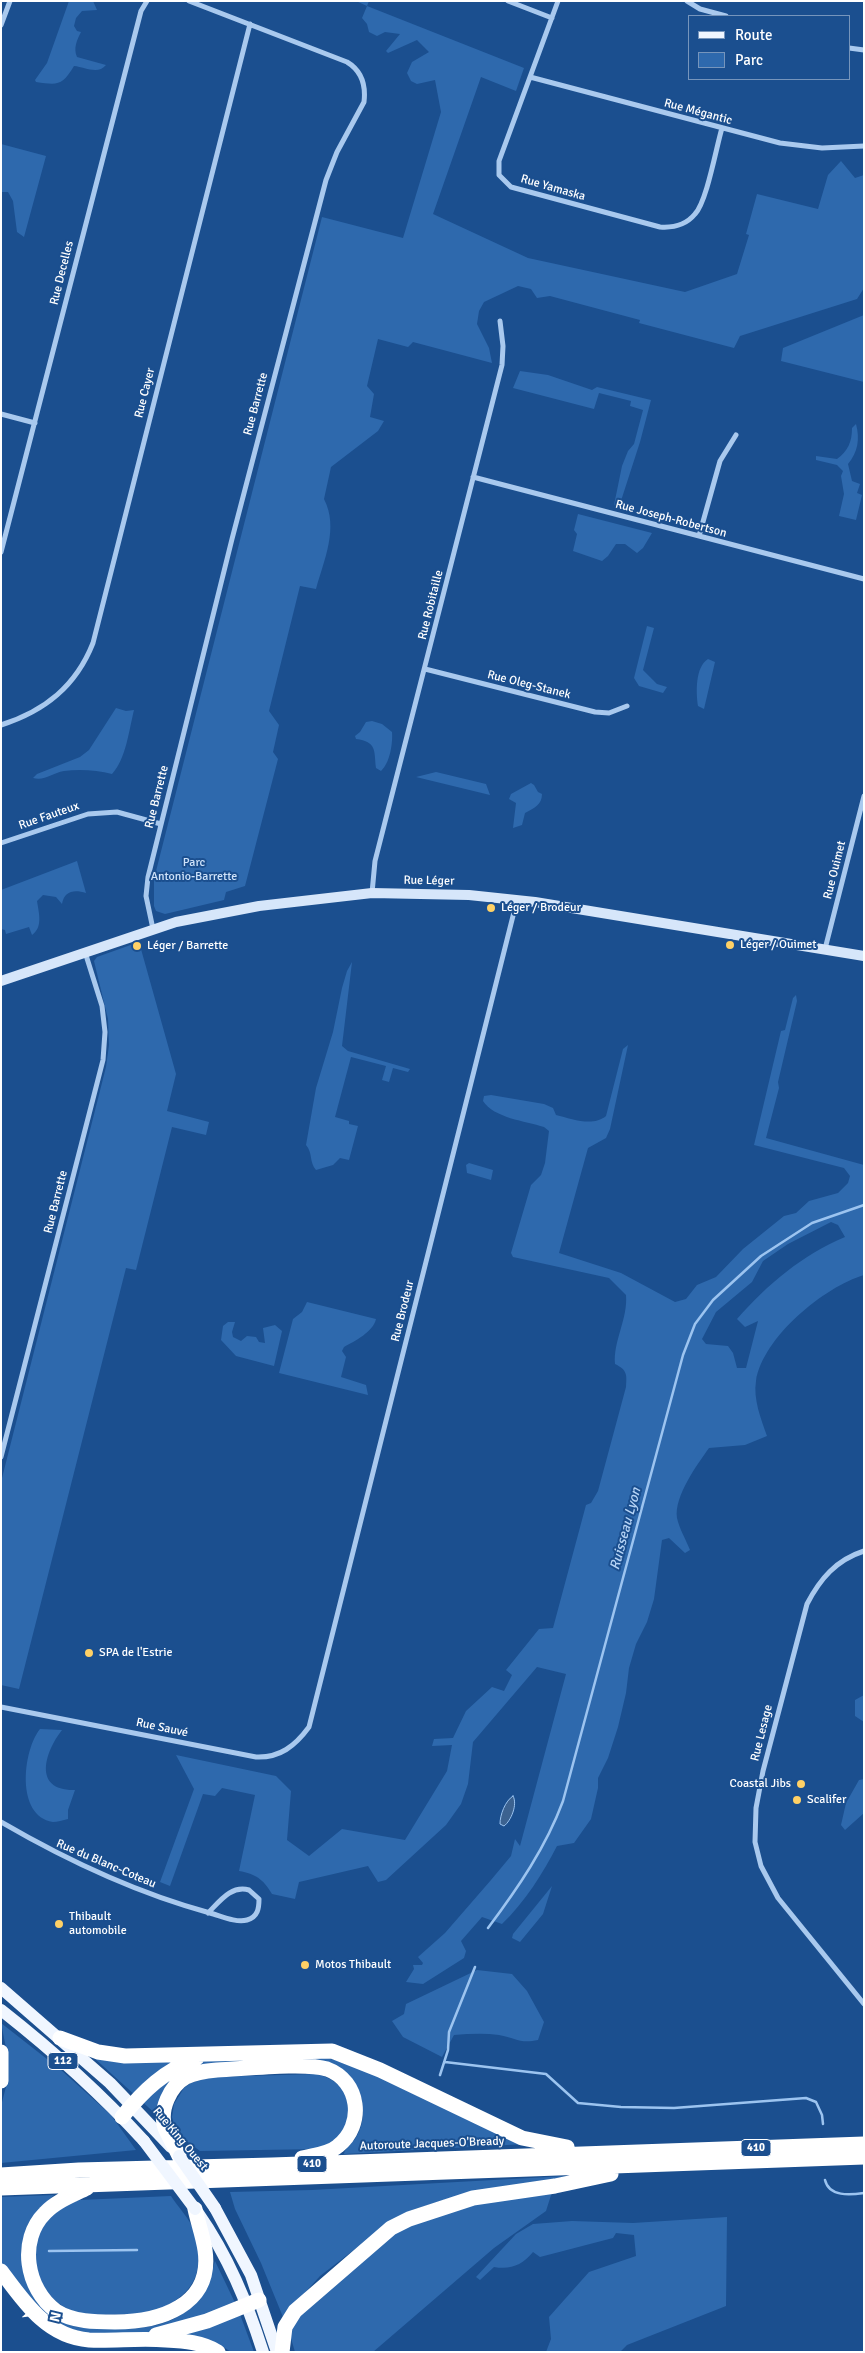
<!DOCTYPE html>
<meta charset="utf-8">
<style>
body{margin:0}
#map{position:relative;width:865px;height:2353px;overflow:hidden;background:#1b4f8f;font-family:Signika,sans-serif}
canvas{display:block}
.frame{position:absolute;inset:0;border:2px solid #fff;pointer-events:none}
.legend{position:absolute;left:688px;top:15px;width:162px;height:65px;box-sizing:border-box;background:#1b4f8f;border:1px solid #7695bc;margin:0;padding:6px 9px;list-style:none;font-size:15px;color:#fff}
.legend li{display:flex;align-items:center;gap:10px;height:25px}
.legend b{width:25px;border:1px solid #7695bc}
.north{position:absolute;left:15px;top:2288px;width:50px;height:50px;-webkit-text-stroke:4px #1b4f8f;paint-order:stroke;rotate:104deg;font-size:14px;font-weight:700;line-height:20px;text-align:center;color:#fff}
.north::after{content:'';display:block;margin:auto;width:18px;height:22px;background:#fff;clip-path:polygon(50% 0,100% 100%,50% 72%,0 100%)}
</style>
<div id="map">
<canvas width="865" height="2353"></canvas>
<div class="frame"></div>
<ul class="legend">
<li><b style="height:6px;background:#f0f6ff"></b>Route</li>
<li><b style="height:14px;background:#2e69ad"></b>Parc</li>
</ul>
<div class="north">N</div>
</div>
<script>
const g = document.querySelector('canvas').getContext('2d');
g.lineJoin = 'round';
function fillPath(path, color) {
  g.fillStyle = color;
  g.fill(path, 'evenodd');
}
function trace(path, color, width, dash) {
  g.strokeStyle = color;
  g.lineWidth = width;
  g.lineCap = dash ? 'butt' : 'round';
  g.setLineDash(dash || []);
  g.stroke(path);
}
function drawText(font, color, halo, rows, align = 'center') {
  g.font = font + ' Signika,sans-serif';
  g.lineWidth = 4;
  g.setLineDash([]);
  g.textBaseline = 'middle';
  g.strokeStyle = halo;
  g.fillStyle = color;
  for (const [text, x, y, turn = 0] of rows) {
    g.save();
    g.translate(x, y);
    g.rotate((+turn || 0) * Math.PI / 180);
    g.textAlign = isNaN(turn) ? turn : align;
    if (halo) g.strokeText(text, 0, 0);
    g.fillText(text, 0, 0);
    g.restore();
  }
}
fillPath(new Path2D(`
 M69,1H93L97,10L82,11L76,18L74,26L77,31L81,32C77,40 73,48 77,57L106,65C98,75 85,67 74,66C62,86 58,85 36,82L35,80L47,63Z
 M356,1H369L367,6L524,68L516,91L481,77L433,214L528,258L685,292L737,274L749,235L746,234L757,194L818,209L828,175L841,161L855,178L864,175V288L857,299L740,336L734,348L639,323L640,320L550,296L537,298L531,289L518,286L484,302L479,311L477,324L489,348L492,363L413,342L408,347L378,339L367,386L374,394L370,417L384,421L378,431L331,467L324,499C339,528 324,560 316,589L300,586L269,711L279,725L273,752L278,759L245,886L226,892L224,900L165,914L156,911L154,906V879L322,217L403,238L441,112L435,80L417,84L411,81L407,73L412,62L429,52L417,40L388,53L386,51L400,34L385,32L377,36L369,32L367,24L362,18L367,6Z
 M1,144L46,156L24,237L17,232L13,201L8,192H1Z
 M864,315V382L781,361L783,348Z
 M520,371L548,375L592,390L597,387L651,400L640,442L619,507L614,505L622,466L628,451L634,444L643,410L630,406L631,401L599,393L594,409L513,388Z
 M856,424C860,439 858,452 848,464L852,481L860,484L857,493L862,495L856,520L839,516L844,494L841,476L843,471L837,465L816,460V456L837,459C848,451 852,442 852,428Z
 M578,514L652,533L643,548L637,553L625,544H616L608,556L602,561L573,551L577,534L574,530Z
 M647,626L654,628L643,670L657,684L667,687L663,693L639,686L634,678Z
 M708,659L715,662L704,709L698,706C696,693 695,667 708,659Z
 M116,708L126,711L134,710C129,730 126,759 112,774C97,770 79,769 64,771C52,773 45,781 33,778L37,774L80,757L89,750Z
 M372,721L382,724L392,732C393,743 390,763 381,771L376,768C374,750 377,742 356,739L355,736L360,732L366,722Z
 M436,772L486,784L490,795L416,777Z
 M531,783L534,785L538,792L542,794C542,805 534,808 525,813L522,825L513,828L516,803L509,799L511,794Z
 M77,861L86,893C74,889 64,891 62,904L56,897L43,895L37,901C39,914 43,927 32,935L29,927L6,934L5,930L1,929V890Z
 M139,942L176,1074L167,1111L209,1122L206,1135L172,1127L136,1270L126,1268L19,1689L1,1685V1482L106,1067L109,1045L108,1019L94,961L97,957Z
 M352,962L342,1046L348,1051L410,1069L408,1072L393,1068L389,1082L382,1080L386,1066L351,1057L335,1117L349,1121V1124L358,1126L349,1160L340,1158L333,1165L316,1170C309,1162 313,1153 306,1145L316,1088L333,1032L342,988L347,971Z
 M796,995L797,1001L778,1082L779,1088L766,1138L864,1165V1275C824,1287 763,1337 756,1381C753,1399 761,1419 767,1436L745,1445L709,1448C697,1465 674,1496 677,1518C679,1528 686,1540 690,1550L685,1553L669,1538L662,1540L654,1599L647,1622L636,1644L629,1668L626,1693L618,1727L608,1758L598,1778V1788L591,1819L574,1843L557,1846C543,1873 525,1902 502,1924L482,1917L461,1941L466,1951L464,1958L423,1984L406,1982L414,1969L413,1965H422L423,1963L418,1957L445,1933L491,1880L511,1856L515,1839L520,1846L566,1674L537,1667L473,1742L468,1784L461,1804L446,1825L386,1880L378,1882L368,1866L299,1882L295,1899L272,1894C263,1879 256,1874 239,1871L255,1795L222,1788L215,1796L203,1794L170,1886L160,1882L194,1789L176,1755L276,1776L291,1791L287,1840L309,1856L342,1829L405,1840L447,1771L452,1745L432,1746L434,1739L453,1738L466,1711L492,1687L504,1691L512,1675L506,1670L539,1629L553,1628L586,1505L591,1503L598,1491L626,1387C627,1374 627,1370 615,1364C613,1341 628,1319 626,1295L609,1278L513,1257L511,1253L531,1185L541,1175L545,1163L549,1131L544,1127C525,1121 494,1118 483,1101L484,1096L491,1095L544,1104L553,1108L556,1115C572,1119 593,1127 606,1116L623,1049L628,1045L610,1129L606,1138L588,1148L559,1253L621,1273L675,1302L686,1299L697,1285L716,1277L743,1249L784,1216L796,1213L809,1201L838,1193L848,1183L850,1176L844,1168L754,1145L781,1031L785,1030L793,998ZM831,1222L838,1225L845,1237C802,1255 768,1284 737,1319L745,1327L758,1321L746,1368H737L733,1353L728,1346L706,1344L702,1339L716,1312L752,1282L763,1261L788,1244Z
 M469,1163L493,1170L491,1180L467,1173L466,1165Z
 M307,1302L376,1319C373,1332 355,1341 344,1347L342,1351L346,1357L341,1377L366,1385L368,1395L279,1373L293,1319L302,1312Z
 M228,1322H235L232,1332L233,1337L241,1341L247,1336L256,1337L259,1342L265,1343L263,1328L275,1325L282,1331L274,1366L236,1356L221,1340L223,1326Z
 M864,1695V1722L855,1716V1700Z
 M40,1729L62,1730C44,1753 33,1791 75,1790L68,1810V1819C63,1820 57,1822 53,1822C15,1816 23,1750 40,1729Z
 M864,1779V1813L845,1830L841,1825L846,1803L859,1780Z
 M552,1886L543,1914L520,1942L512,1938L513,1934Z
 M477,1970L512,1974L527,1991L544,2022L538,2040C520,2044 516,2038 499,2035C484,2033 469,2034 454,2035L442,2057L403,2037L392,2021L404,2014L406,2004Z
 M1,2023L61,2070L111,2115L136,2150L1,2163V2106L7,2083L6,2048Z
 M311,2055L359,2065L525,2144L344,2154C345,2148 351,2144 355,2139C369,2118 364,2089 346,2073L215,2063L193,2066L159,2117L92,2056Z
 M316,2074C335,2078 350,2091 350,2111C350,2119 342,2132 339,2140L319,2149L200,2151L177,2134L172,2117L174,2104L184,2088L191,2083L211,2077Z
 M584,2175L450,2198L412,2210L381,2229L320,2276L283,2317L261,2263L235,2209L230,2192L312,2190Z
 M552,2192L546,2211L494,2248L373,2352H295L290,2335L294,2323L305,2309L380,2245L406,2225L474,2204Z
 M54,2195L38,2210L23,2260L72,2326C89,2329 105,2329 122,2329C173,2328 202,2312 215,2261L238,2309L254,2352H231L222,2346L91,2334L67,2328L38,2309L1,2263V2197Z
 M171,2196C178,2207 190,2219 194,2231C204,2264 199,2288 168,2305C162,2307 156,2312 151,2313C142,2314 133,2314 124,2314C87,2316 58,2317 40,2279C35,2267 33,2255 36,2242C43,2220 58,2206 80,2200Z
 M727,2217L726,2306L627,2345L620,2352H546L551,2339L549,2317L589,2272L636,2256L634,2235L616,2233L613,2238L540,2257L533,2252C522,2265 511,2270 494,2267L480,2280L476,2277L516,2234L533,2224L572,2221L633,2223Z`), '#2e69ad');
const water = new Path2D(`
 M513,1796C518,1804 511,1821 504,1826L500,1824C500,1815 505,1801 513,1796Z`);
fillPath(water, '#3c6290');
trace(water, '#9cc4f0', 1);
trace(new Path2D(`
 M488,1928C518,1888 546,1847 563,1801L683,1355L695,1324L713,1300L761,1256L812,1223L864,1205
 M445,2062L546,2074L578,2103L621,2107L674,2108L806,2098L816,2102L822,2115L823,2124
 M440,2075L448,2050L449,2032L475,1967
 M825,2180C829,2197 850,2195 864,2193
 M49,2251L137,2250`), '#9cc4f0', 2.5);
trace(new Path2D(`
 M508,1L552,18
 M558,1L499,161V175L511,187L660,227C674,228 686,225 695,214C707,201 716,148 722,128
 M687,1L700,9L726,16
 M1,25L10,1
 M849,48L864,50
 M530,77L780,143L822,148L864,146
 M1,414L35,423
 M473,477L864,579
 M699,536L720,461L736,435
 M1,552L141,11L147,1
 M425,669L595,712L609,713L627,706
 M1,725C45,711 76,686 93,643L250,24
 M1,843L88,814L117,812L161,824
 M372,893L375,861L502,365L503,346L500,321
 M153,929L146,896L148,877L232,539L326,180L337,152L364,102C366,85 362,71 347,62L189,1
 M825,949L864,796
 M1,1457L103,1060L105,1032L102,1006L85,952
 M864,1551C836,1560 820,1579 807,1604L763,1771L756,1808L755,1842L761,1866L778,1898L864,2004
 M1,1707L256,1757C280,1758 295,1746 309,1727L517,900
 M1,1822C68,1861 136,1893 210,1913C221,1916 236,1923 247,1920C258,1917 259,1908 259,1899L249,1890C231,1885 220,1901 208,1913`), '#a9c9ee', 5);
trace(new Path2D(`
 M1,981L176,922L259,906L372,893L469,895L535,902L864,956`), '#d6e6fa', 10);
trace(new Path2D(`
 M1,1988L110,2083L171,2147
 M1,2010C52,2050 100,2093 144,2141
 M215,2208L251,2275L277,2352
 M198,2213C228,2256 247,2302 263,2352`), '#f0f6ff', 12);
trace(new Path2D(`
 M60,2038L98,2052L125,2056L332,2051L380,2070L522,2138L567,2147
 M1,2052V2081
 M122,2117C144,2090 164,2071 197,2058
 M179,2156C175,2147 169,2137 165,2128C159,2110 170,2086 186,2077C196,2072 206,2071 217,2070C243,2069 305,2062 327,2069C360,2081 365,2125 338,2146C329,2154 314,2155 302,2158
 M1,2175L79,2170L272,2165L864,2144
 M1,2188L864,2157
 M87,2188C73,2195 56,2201 45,2213C18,2240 26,2289 56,2311C73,2322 96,2322 115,2322C159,2322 213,2306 205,2250C203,2236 198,2223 195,2209
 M1,2271C24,2302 47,2337 89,2340C115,2341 140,2338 166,2340C184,2341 202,2342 218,2352
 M156,2335L207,2321L259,2300
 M282,2352L285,2327L295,2311L391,2228L409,2219L473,2198L555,2186L611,2174`), '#fff', 15);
trace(new Path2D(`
 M144,2141L195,2209
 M179,2156L215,2208`), '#f0f6ff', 12);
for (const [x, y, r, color] of [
 [491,908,5,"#ffd166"],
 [730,945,5,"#ffd166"],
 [137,946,5,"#ffd166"],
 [89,1653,5,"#ffd166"],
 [801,1784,5,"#ffd166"],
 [797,1800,5,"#ffd166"],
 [59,1924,5,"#ffd166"],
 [305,1965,5,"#ffd166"]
]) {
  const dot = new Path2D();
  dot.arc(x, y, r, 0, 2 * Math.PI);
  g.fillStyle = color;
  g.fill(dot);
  trace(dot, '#1b4f8f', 2);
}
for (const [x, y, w] of [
 [63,2061,30],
 [756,2148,30],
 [312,2164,30]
]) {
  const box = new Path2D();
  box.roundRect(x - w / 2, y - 8.5, w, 17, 4);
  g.fillStyle = '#1b4f8f';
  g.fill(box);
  trace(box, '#fff', 1);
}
drawText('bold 11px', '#fff', null, [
 ["112",63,2061],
 ["410",756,2148],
 ["410",312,2164]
]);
drawText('12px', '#fff', '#1b4f8f', [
 ["Rue Mégantic",698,112,15],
 ["Rue Yamaska",553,188,16],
 ["Rue Decelles",62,273,-76],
 ["Rue Cayer",145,393,-76],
 ["Rue Barrette",256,404,-75],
 ["Rue Joseph-Robertson",671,519,15],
 ["Rue Robitaille",431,605,-76],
 ["Rue Oleg-Stanek",529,685,14],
 ["Rue Barrette",157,797,-76],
 ["Rue Fauteux",49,816,-19],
 ["Rue Ouimet",835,870,-76],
 ["Rue Léger",429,881,1],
 ["Rue Barrette",56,1202,-76],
 ["Rue Brodeur",403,1311,-76],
 ["Rue Sauvé",162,1728,12],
 ["Rue Lesage",762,1733,-76],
 ["Rue du Blanc-Coteau",106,1864,23],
 ["Rue King Ouest",180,2139,50],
 ["Autoroute Jacques-O'Bready",432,2144,-2]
]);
drawText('12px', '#cfe3fa', '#1b4f8f', [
 ["Parc",194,863],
 ["Antonio-Barrette",194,877]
]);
drawText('12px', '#fff', '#1b4f8f', [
 ["Léger / Brodeur",501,908],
 ["Léger / Ouimet",740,945],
 ["Léger / Barrette",147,946],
 ["SPA de l'Estrie",99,1653],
 ["Coastal Jibs",791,1784,"right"],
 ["Scalifer",807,1800],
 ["Thibault",69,1917],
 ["automobile",69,1931],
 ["Motos Thibault",315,1965]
], 'left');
drawText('italic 14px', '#b5d3f5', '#1b4f8f', [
 ["Ruisseau Lyon",626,1529,-75]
]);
</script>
